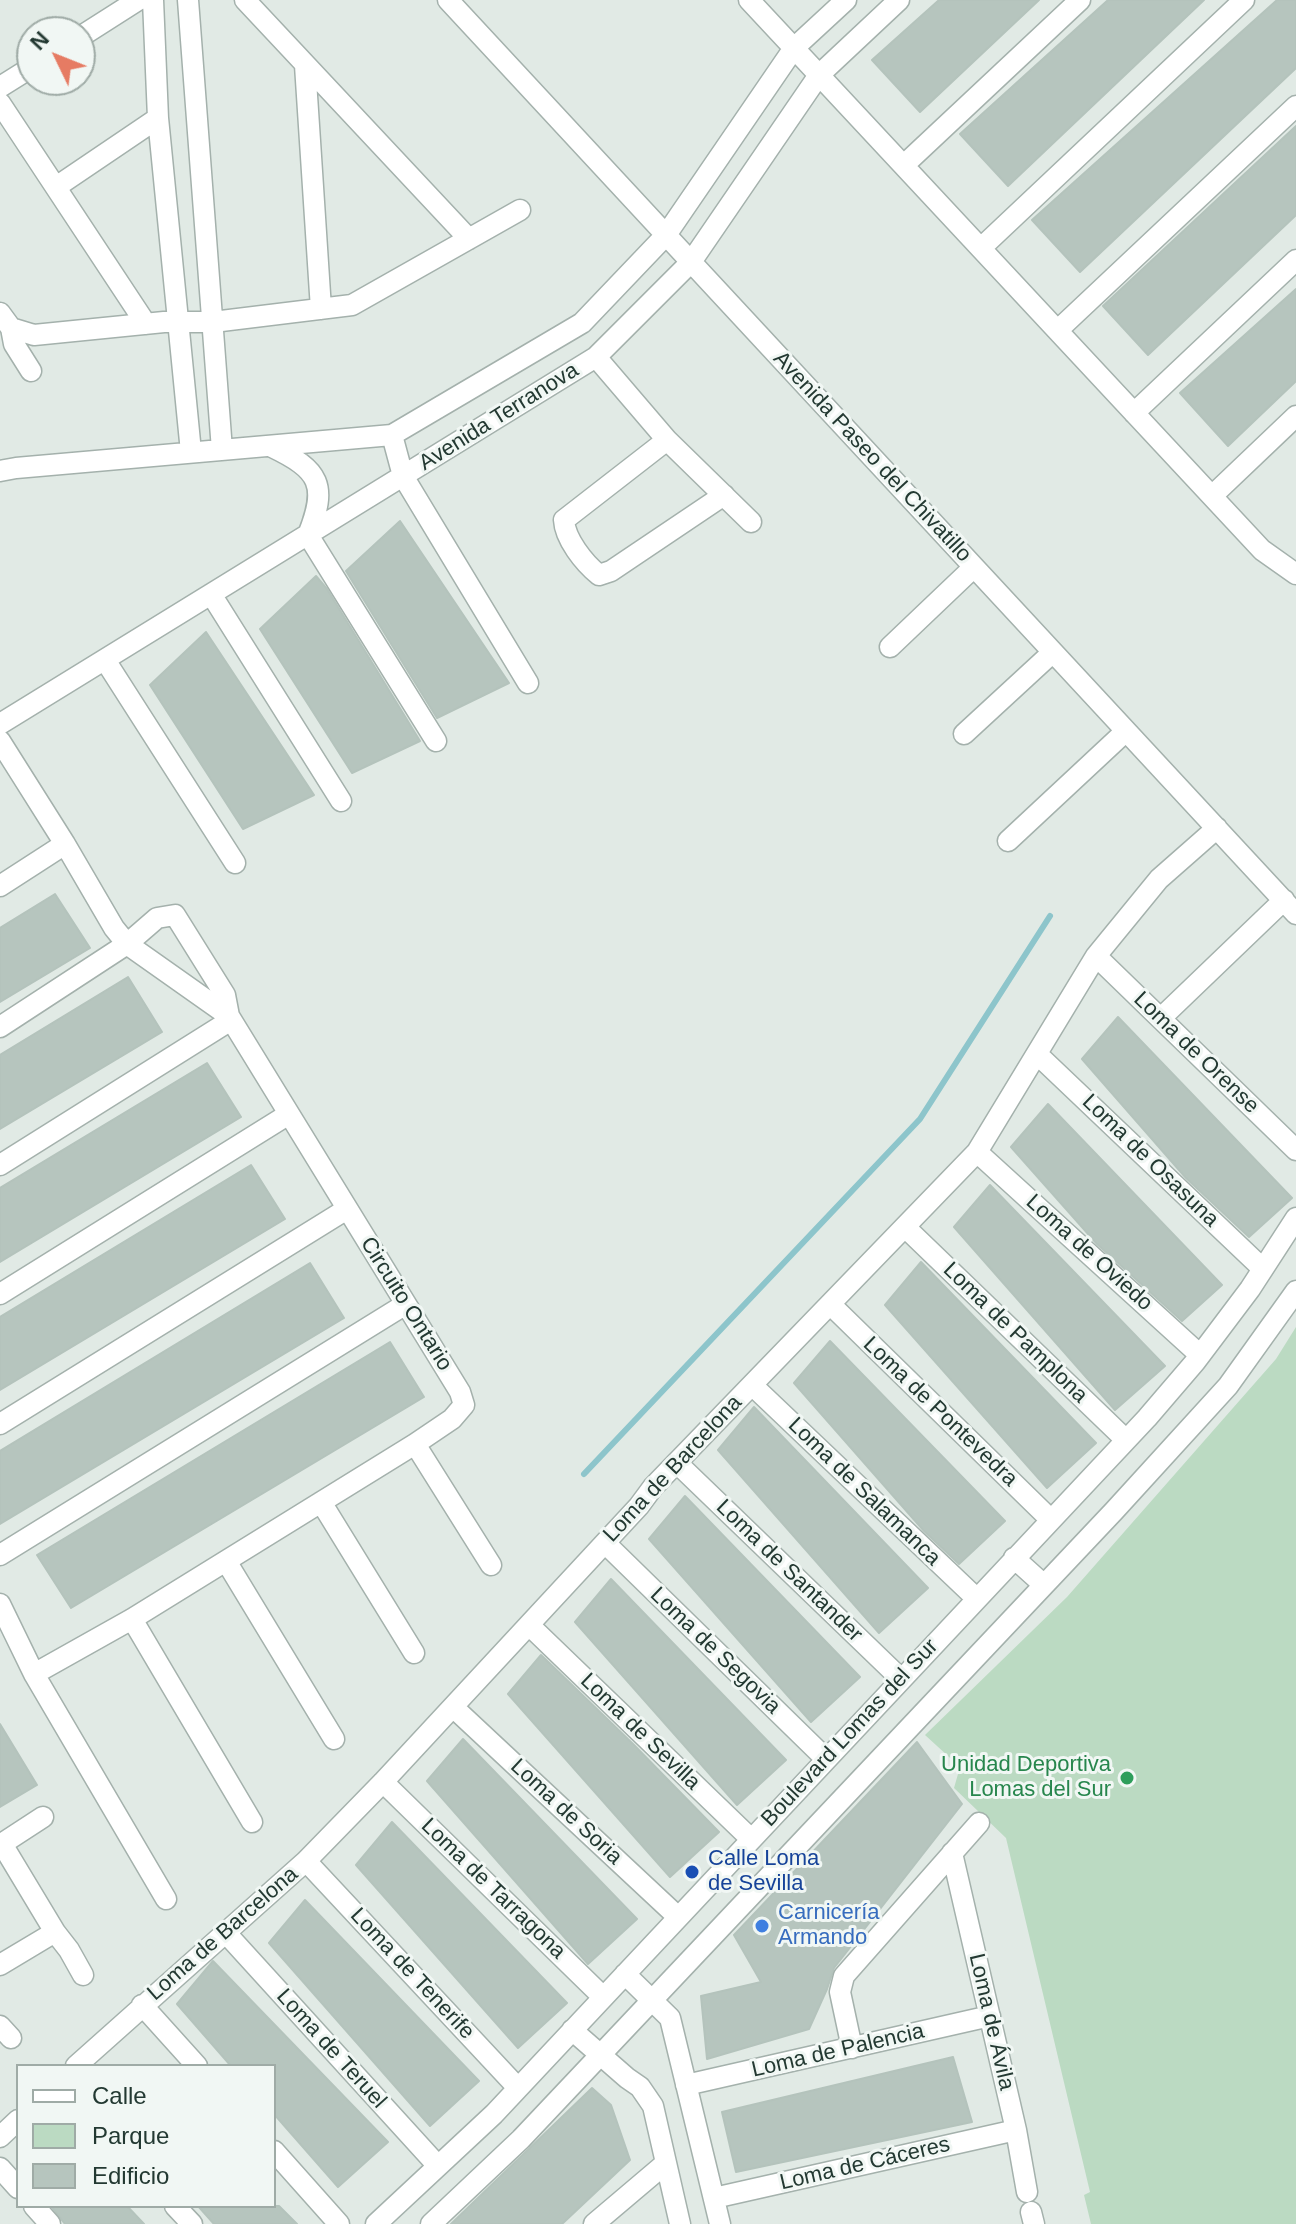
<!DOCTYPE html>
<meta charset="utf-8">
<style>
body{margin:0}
#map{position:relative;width:1296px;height:2224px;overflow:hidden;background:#e1eae5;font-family:Helvetica,sans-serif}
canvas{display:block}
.legend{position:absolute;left:16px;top:2064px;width:260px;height:144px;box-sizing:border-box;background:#f1f7f4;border:2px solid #9faba6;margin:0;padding:10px 14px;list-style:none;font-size:24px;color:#233932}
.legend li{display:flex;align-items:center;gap:16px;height:40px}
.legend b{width:40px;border:2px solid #9faba6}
.north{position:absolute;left:16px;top:16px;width:80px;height:80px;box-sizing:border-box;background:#f1f7f4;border:2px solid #9faba6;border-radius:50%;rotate:313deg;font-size:22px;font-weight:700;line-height:32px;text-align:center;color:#233932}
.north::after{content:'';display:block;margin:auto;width:28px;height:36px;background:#e67b63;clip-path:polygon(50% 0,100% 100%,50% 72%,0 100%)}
</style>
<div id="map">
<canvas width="1296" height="2224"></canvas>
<ul class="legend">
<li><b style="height:10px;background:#fff"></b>Calle</li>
<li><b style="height:22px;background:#bbdac2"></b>Parque</li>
<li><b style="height:22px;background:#b6c5be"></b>Edificio</li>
</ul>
<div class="north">N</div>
</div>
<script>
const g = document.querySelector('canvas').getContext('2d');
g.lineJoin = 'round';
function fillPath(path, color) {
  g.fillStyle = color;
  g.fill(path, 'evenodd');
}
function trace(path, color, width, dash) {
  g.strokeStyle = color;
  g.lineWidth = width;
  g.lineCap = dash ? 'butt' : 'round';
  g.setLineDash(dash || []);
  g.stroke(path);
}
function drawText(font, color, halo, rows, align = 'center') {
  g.font = font + ' Helvetica,sans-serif';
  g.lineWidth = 6;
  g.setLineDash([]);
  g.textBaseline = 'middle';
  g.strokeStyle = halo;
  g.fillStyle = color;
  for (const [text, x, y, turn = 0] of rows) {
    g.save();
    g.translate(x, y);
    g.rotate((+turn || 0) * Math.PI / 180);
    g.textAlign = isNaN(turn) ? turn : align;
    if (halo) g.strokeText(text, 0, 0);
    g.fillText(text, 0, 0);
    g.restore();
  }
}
fillPath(new Path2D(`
 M1296,1327V2224H1091L1084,2195L1090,2192L1006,1838L954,1788L960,1767L925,1735L1067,1597L1276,1359Z`), '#bbdac2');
trace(new Path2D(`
 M584,1474L920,1119L1050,916`), '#8dc5cb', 6);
const building = new Path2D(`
 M939,0H1039L920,112L872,60Z
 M1108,0H1204L1008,186L960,134Z
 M1277,0H1296V68L1080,272L1032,220Z
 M1296,126V215L1148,355L1103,306Z
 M1296,289V381L1228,446L1180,393Z
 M400,521L509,683L437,718L346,571Z
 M316,576L327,589L420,741L352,773L260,629Z
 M206,632L314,795L243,829L150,685Z
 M55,894L90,948L0,1002V928Z
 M128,977L162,1032L0,1129V1055Z
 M1118,1017L1292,1198L1249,1237L1186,1178L1082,1059Z
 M207,1063L241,1117L0,1262V1188Z
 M1048,1104L1222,1285L1182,1321L1097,1244L1011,1147Z
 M251,1165L285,1219L0,1390V1317Z
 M990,1185L1165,1366L1115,1410L954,1227Z
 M921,1262L1096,1443L1047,1488L885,1305Z
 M310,1263L344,1318L0,1524V1451Z
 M830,1341L1005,1521L959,1564L924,1531L794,1383Z
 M390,1342L424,1397L71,1608L37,1555Z
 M754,1407L928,1588L879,1633L718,1450Z
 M685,1496L860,1677L811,1722L649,1539Z
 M611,1579L786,1760L737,1805L575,1622Z
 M541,1655L633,1744L719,1832L670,1877L508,1694Z
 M0,1724L37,1785L0,1807Z
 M463,1739L637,1919L588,1964L427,1781Z
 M917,1742L962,1804L834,1968L827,1989L809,2029L707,2059L701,1996L761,1982L734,1935Z
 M392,1822L567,2003L518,2048L356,1865Z
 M305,1900L479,2081L430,2126L269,1943Z
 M213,1961L388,2142L338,2187L274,2114V2066H231L177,2004Z
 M953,2057L972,2122L736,2172L722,2112Z
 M592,2088L611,2105L630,2160L562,2224H451Z
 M51,2206H127L144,2224H65Z
 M198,2206H279L297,2224H214Z`);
fillPath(building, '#b6c5be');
trace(building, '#b4c3bc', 2);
const minor = new Path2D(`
 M153,0L158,118L191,452
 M188,0L222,450
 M245,0L469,239
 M448,0L1296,914
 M749,0L1262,550L1296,574
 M80,37L138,0
 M305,65L321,309
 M0,87L32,67
 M0,103L146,324
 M904,165L1080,0
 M56,187L158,118
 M981,248L1244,0
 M0,313L11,328L34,335L164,322H213L352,305L520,210
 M11,328L14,344L31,371
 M1058,330L1296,106
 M596,357L667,440L751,522
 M1134,413L1296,260
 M392,435L403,476L528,683
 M667,440L564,520C565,539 584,563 599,575L611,571L724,495
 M272,447C320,470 328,485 308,535L436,741
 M0,471L16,468L392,435L582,323L666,235L794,48L846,0
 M1212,496L1296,416
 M211,594L341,801
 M890,647L974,567
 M105,660L235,863
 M0,724L596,357L691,262L819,75L899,0
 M964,734L1053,652
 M0,741L65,844L114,928L127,944L229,1016L460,1392L464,1405L452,1419L415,1444L132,1619L34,1674L0,1604
 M1008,841L1126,731
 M0,886L65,844
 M1096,956L1296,1150
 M1161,1018L1284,900
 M0,1027L127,944L157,918L175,915L225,995L229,1016
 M1037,1054L1263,1269
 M977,1152L1200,1355
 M0,1165L231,1020
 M905,1227L1126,1440
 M0,1294L289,1114
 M830,1304L1050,1519
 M752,1385L976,1598
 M0,1424L347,1209
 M415,1444L491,1565
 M677,1463L901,1679
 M321,1502L414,1653
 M605,1543L826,1759
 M0,1555L406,1304
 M1014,1558L1044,1585
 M226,1561L334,1739
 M132,1619L252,1822
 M529,1625L751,1839
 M34,1674L166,1899
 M453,1707L678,1917
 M383,1782L603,1997
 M2,1844L55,1932L69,1950L83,1975
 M0,1845L43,1817
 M952,1853L1016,2130L1027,2192
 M306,1861L518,2088
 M225,1932L438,2166
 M0,1965L55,1932
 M625,1974L670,2018L720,2224
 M142,2005L197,2066
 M0,2026L11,2038
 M572,2030L627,2078L640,2087L653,2106L680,2224
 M852,2048L840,1992L844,1976L979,1823
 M76,2066L306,1861L383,1782L639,1506L653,1487L977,1152L1096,956L1159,879L1217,828
 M686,2085L990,2016
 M0,2137L18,2120
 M274,2151L339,2224
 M0,2168L18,2188
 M714,2198L1016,2130
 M34,2206L50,2224
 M175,2206L192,2224
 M1031,2212L1034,2224
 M376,2224L494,2114L1147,1418L1195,1362L1250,1289L1296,1218
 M431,2224L521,2139L1114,1511L1228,1386L1296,1291
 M594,2224L666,2163`);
trace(minor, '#a4b1ac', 23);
trace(minor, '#fff', 20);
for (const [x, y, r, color] of [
 [1127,1778,8,"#2e9e5b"],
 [692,1872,8,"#1a4fb4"],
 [762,1926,8,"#3f7fe0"]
]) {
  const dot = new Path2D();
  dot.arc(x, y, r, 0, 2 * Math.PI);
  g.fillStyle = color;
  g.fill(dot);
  trace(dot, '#f1f7f4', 3);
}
drawText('22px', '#233932', '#f1f7f4', [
 ["Avenida Terranova",499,417,-32],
 ["Avenida Paseo del Chivatillo",872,457,47],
 ["Loma de Orense",1196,1053,44],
 ["Loma de Osasuna",1150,1161,44],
 ["Loma de Oviedo",1089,1253,42],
 ["Circuito Ontario",406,1304,58],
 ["Loma de Pamplona",1015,1333,44],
 ["Loma de Pontevedra",940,1412,44],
 ["Loma de Barcelona",673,1469,-47],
 ["Loma de Salamanca",864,1492,44],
 ["Loma de Santander",789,1571,44],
 ["Loma de Segovia",715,1651,44],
 ["Loma de Sevilla",640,1732,44],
 ["Boulevard Lomas del Sur",850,1733,-47],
 ["Loma de Soria",566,1812,43],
 ["Loma de Tarragona",493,1889,44],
 ["Loma de Barcelona",223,1934,-41],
 ["Loma de Tenerife",412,1974,47],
 ["Loma de Ávila",991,2022,77],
 ["Loma de Teruel",331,2049,48],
 ["Loma de Palencia",838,2051,-13],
 ["Loma de Cáceres",865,2164,-13]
]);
drawText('22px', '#27864d', '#f1f7f4', [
 ["Unidad Deportiva",1111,1765],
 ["Lomas del Sur",1111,1790]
], 'right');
drawText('22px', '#164399', '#f1f7f4', [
 ["Calle Loma",708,1859],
 ["de Sevilla",708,1884]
], 'left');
drawText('22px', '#366cbe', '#f1f7f4', [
 ["Carnicería",778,1913],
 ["Armando",778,1938]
], 'left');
</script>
